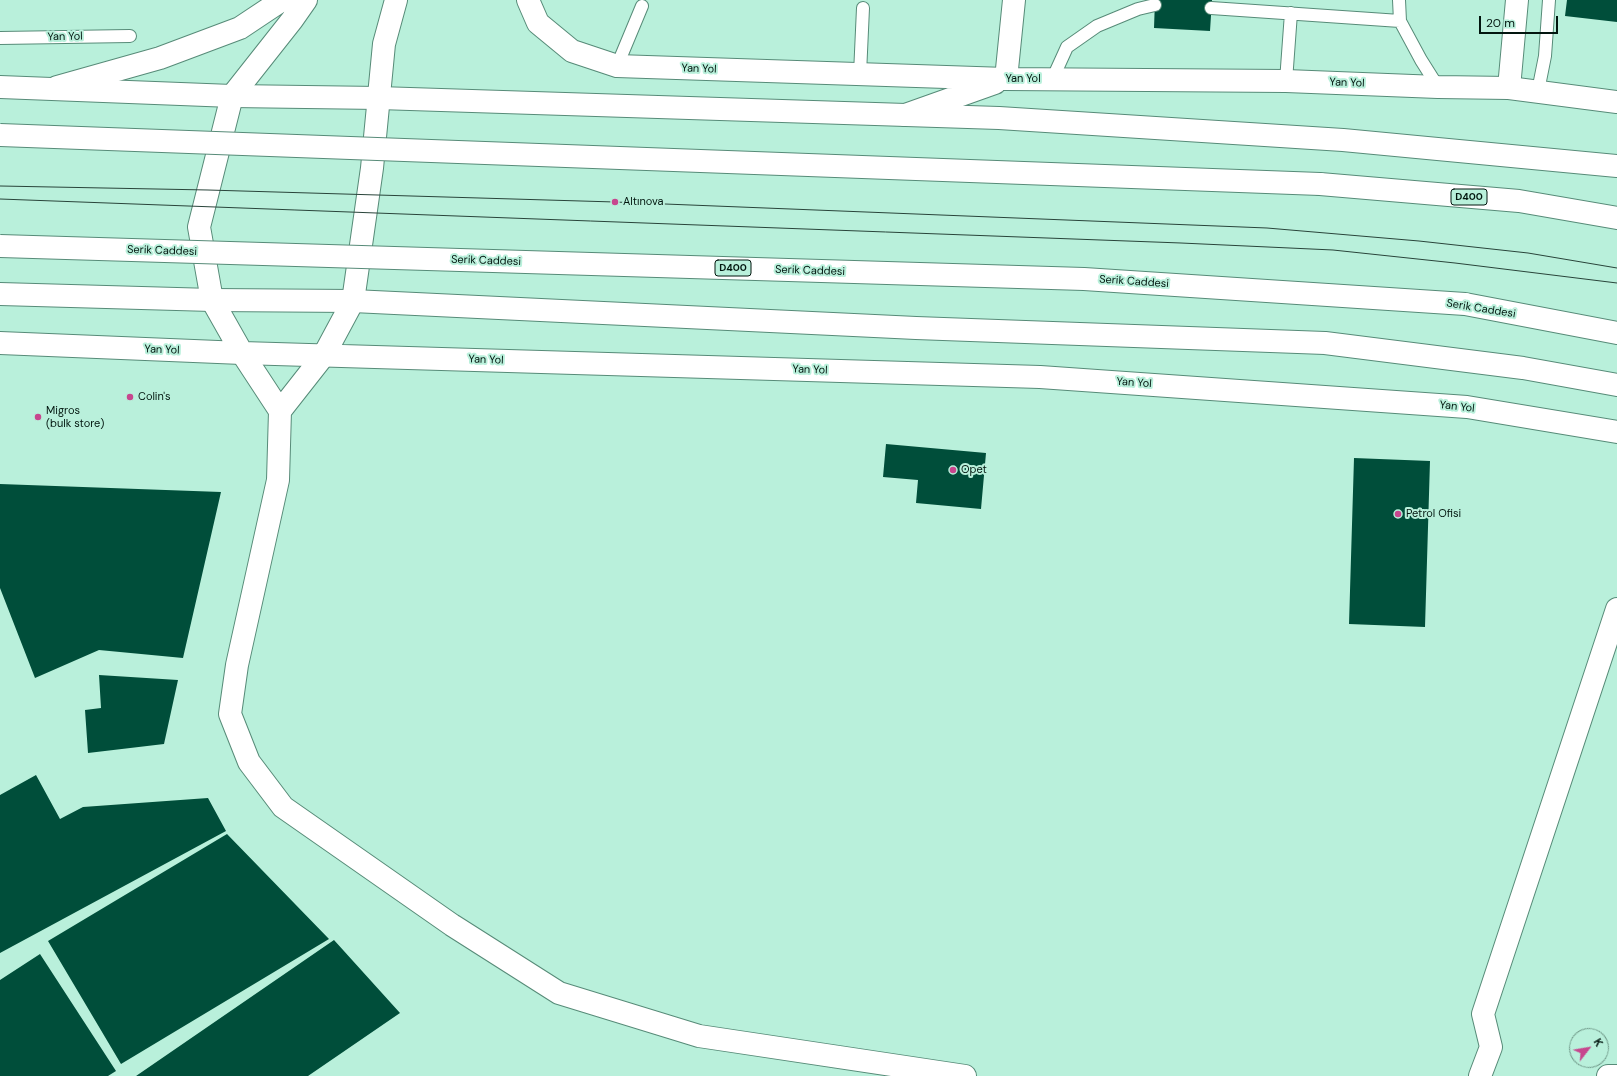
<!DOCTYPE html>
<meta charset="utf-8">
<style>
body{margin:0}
#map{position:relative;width:1617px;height:1076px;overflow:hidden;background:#b9f0db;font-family:"DM Sans",sans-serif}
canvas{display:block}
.north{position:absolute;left:1569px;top:1028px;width:40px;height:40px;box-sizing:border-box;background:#b9f0db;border:1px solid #709989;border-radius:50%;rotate:59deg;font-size:11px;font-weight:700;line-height:16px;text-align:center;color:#02160f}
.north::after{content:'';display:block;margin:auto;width:14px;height:18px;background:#c7468e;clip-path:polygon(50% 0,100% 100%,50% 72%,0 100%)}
.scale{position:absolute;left:1479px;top:16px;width:79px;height:18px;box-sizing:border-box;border:2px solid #02160f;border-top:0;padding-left:5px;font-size:12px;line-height:14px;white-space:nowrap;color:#02160f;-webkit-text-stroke:3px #b9f0db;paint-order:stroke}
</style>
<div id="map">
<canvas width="1617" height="1076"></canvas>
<div class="north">K</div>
<div class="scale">20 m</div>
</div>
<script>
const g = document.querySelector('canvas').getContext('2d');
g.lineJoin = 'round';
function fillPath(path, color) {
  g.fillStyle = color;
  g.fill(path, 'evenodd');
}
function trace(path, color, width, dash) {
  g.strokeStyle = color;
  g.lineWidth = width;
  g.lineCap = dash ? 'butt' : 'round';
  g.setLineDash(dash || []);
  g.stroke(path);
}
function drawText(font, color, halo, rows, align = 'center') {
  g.font = font + ' "DM Sans",sans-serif';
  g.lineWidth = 4;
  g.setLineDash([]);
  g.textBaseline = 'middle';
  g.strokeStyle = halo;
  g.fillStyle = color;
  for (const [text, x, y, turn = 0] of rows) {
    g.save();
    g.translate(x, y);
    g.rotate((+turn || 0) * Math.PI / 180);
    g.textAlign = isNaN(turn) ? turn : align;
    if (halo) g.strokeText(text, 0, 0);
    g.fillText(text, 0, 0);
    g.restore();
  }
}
fillPath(new Path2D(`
 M1155,0H1212L1210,31L1154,28Z
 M1567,0H1617V22L1565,16Z
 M886,444L986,453L981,509L916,503L918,480L883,477Z
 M1354,458L1430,461L1425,627L1349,624Z
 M0,484L221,492L183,658L99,650L35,678L0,588Z
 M99,675L178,680L164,744L88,753L85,710L101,708Z
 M36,775L60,819L83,807L208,798L226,831L0,953V795Z
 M227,834L329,939L121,1064L48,941Z
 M334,940L400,1013L308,1076H136Z
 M40,954L116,1071L108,1076H0V980Z`), '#004e3a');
const lane = new Path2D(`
 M1399,0L1400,21L1421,60L1438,87
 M1211,8L1400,21
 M0,38L130,36
 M617,66L642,6
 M860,74L863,8
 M1052,80L1067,47L1097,26L1138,9L1155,5
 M1286,81L1291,13
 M1538,91L1545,56L1549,0`);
const street = new Path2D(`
 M1006,79L1014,0
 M1509,88L1517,0
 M242,353L280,411L278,480L237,665L230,714L249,762L283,807L452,925L559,993L699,1036L965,1076
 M280,411L324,355
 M1480,1076L1491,1047L1483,1014L1617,609
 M1608,1076H1617`);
const secondary = new Path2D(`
 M528,0L538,23L572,51L617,66L1006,79L1286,81L1438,87L1509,88L1617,102
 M57,87L160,58L240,28L282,0
 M905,115L995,83
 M0,343L242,353L1040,377L1467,407L1617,432
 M242,353L212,300L199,227L232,96L292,20L306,0
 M324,355L353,301L372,168L384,44L396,0`);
const highway = new Path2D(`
 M0,87L232,96L379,98L999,118L1343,140L1617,166
 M1320,184L1519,201L1617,218
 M0,294L212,300L353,301L916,328L1325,343L1523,368L1617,385
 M1465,304L1617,333`);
trace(lane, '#578b78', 14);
trace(street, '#578b78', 24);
trace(secondary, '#578b78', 24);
trace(highway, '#578b78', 24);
trace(lane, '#fff', 12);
trace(street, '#fff', 22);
trace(secondary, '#fff', 22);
trace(highway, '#fff', 22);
trace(new Path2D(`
 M0,186L208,190L615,202L1267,228L1419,241L1528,253L1617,268
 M0,199L1181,243L1333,250L1455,263L1617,283`), '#29443a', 1);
const highwayBridge = new Path2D(`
 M0,135L1320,184
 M0,246L1084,279L1465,304`);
trace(highwayBridge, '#578b78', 24, []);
trace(highwayBridge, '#fff', 22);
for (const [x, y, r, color] of [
 [615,202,4,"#c7468e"],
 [130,397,4,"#c7468e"],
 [38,417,4,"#c7468e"],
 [953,470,4,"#c7468e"],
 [1398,514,4,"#c7468e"]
]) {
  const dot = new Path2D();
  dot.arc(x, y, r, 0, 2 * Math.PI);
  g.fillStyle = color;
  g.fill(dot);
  trace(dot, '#b9f0db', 1.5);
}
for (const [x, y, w] of [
 [1469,197,36],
 [733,268,36]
]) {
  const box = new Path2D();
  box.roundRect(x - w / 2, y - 8, w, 16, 3);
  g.fillStyle = '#b9f0db';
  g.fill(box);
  trace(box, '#02160f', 1);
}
drawText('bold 10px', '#02160f', null, [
 ["D400",1469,197],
 ["D400",733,268]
]);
drawText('11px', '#02160f', '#b9f0db', [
 ["Yan Yol",65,37,-1],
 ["Yan Yol",699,69,2],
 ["Yan Yol",1023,79],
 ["Yan Yol",1347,83,2],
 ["Serik Caddesi",162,251,2],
 ["Serik Caddesi",486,261,2],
 ["Serik Caddesi",810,271,2],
 ["Serik Caddesi",1134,282,4],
 ["Serik Caddesi",1481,309,9],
 ["Yan Yol",162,350,2],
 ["Yan Yol",486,360,2],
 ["Yan Yol",810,370,2],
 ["Yan Yol",1134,383,4],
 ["Yan Yol",1457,407,6]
]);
drawText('11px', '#02160f', '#b9f0db', [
 ["Altınova",623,202],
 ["Colin's",138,397],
 ["Migros",46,411],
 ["(bulk store)",46,424],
 ["Opet",961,470],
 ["Petrol Ofisi",1406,514]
], 'left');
</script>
